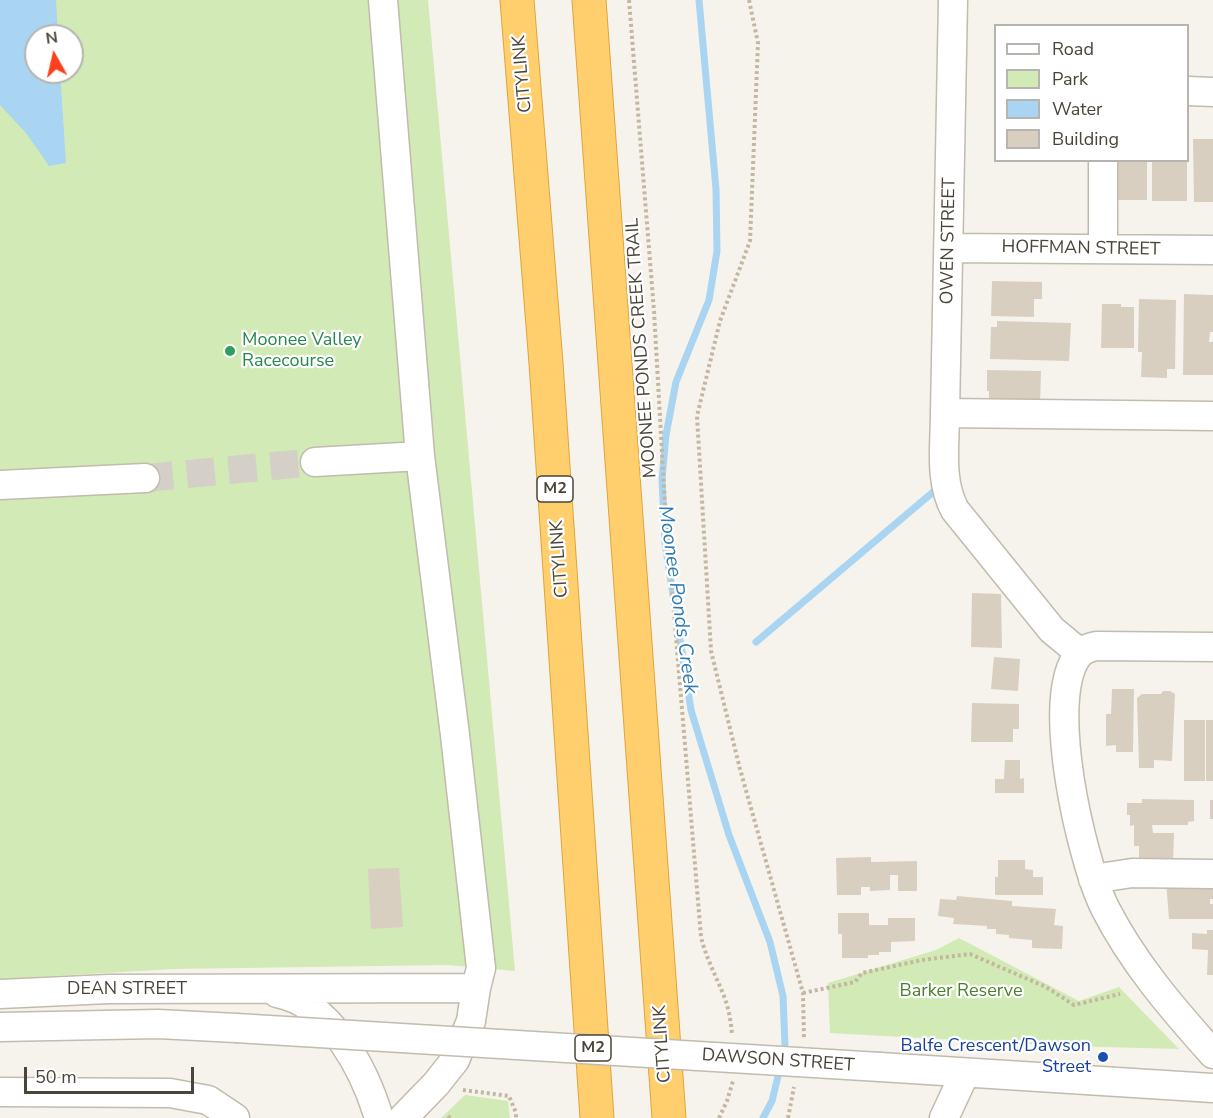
<!DOCTYPE html>
<style>
body{margin:0}
#map{position:relative;width:1213px;height:1118px;overflow:hidden;background:#f6f3ec;font-family:"Nunito Sans",sans-serif}
canvas{display:block}
.legend{position:absolute;left:994px;top:24px;width:195px;height:138px;box-sizing:border-box;background:#fff;border:2px solid #b7b4b0;margin:0;padding:8px 10px;list-style:none;font-size:18px;color:#4b4439}
.legend li{display:flex;align-items:center;gap:12px;height:30px}
.legend b{width:30px;border:2px solid #b7b4b0}
.north{position:absolute;left:24px;top:24px;width:60px;height:60px;box-sizing:border-box;background:#fff;border:2px solid #b7b4b0;border-radius:50%;rotate:352deg;font-size:16px;font-weight:700;line-height:24px;text-align:center;color:#4b4439}
.north::after{content:'';display:block;margin:auto;width:21px;height:27px;background:#fc3f1d;clip-path:polygon(50% 0,100% 100%,50% 72%,0 100%)}
.scale{position:absolute;left:24px;top:1067px;width:170px;height:27px;box-sizing:border-box;border:3px solid #4b4439;border-top:0;padding-left:8px;font-size:18px;line-height:21px;white-space:nowrap;color:#4b4439;-webkit-text-stroke:4px #fff;paint-order:stroke}
</style>
<div id="map">
<canvas width="1213" height="1118"></canvas>
<ul class="legend">
<li><b style="height:8px;background:#fff"></b>Road</li>
<li><b style="height:16px;background:#d2eab5"></b>Park</li>
<li><b style="height:16px;background:#a9d4f2"></b>Water</li>
<li><b style="height:16px;background:#d8cfc1"></b>Building</li>
</ul>
<div class="north">N</div>
<div class="scale">50 m</div>
</div>
<script>
const g = document.querySelector('canvas').getContext('2d');
g.lineJoin = 'round';
function fillPath(path, color) {
  g.fillStyle = color;
  g.fill(path, 'evenodd');
}
function trace(path, color, width, dash) {
  g.strokeStyle = color;
  g.lineWidth = width;
  g.lineCap = dash ? 'butt' : 'round';
  g.setLineDash(dash || []);
  g.stroke(path);
}
function drawText(font, color, halo, rows, align = 'center') {
  g.font = font + ' "Nunito Sans",sans-serif';
  g.lineWidth = 4.5;
  g.setLineDash([]);
  g.textBaseline = 'middle';
  g.strokeStyle = halo;
  g.fillStyle = color;
  for (const [text, x, y, turn = 0] of rows) {
    g.save();
    g.translate(x, y);
    g.rotate((+turn || 0) * Math.PI / 180);
    g.textAlign = isNaN(turn) ? turn : align;
    if (halo) g.strokeText(text, 0, 0);
    g.fillText(text, 0, 0);
    g.restore();
  }
}
fillPath(new Path2D(`
 M0,0H428L515,971L447,965L174,969L0,979ZM36,36H72V72H36Z
 M959,938L1079,1001L1119,987L1179,1049L1066,1046L830,1033L828,983L936,950Z
 M465,1095L508,1101L510,1118H441Z`), '#d2eab5');
fillPath(new Path2D(`
 M0,0H56L58,36H36V72H60L66,163L49,166L26,133L0,105Z`), '#a9d4f2');
trace(new Path2D(`
 M699,0L716,189L717,251L709,300L676,382L666,435L662,479L665,543L691,710L729,835L770,942L783,996L785,1045L783,1054
 M756,642L939,487
 M763,1118L772,1101L780,1068`), '#a9d4f2', 7);
fillPath(new Path2D(`
 M1193,139H1213V202H1194Z
 M1112,160H1147V200H1112Z
 M1152,160H1187V201H1152Z
 M992,281L1042,282V299H1034V317L991,316Z
 M1184,294L1213,295V332H1210L1209,342H1213V375H1183Z
 M1139,299L1176,300L1175,369H1167V378L1141,377L1142,352H1138Z
 M1102,304H1121V307H1134V348H1101Z
 M997,321L1071,323L1069,361L990,359L991,327H997Z
 M987,370L1041,371L1040,406L989,404V391H987Z
 M972,593L1001,594L1002,648L971,647Z
 M994,657L1020,659L1018,691L991,689Z
 M1112,689H1134L1133,752H1116V745L1106,746V714H1111Z
 M1163,691H1170L1175,694L1172,761L1154,760V768H1139L1137,698L1142,694H1161Z
 M972,703L1019,704V729H1013V742H971Z
 M1184,720H1205V781H1184Z
 M1206,720H1213V781H1206Z
 M1005,760H1020V779L1024,778V793H995V779H1004Z
 M1142,799L1194,800V821L1188,822V825H1152L1153,833H1174L1173,863H1139V846H1134V825L1130,826V815H1127V803H1142Z
 M1210,800H1213V819H1210Z
 M871,857V862L917,861V891H898V875H890V890L870,891V887H861V895H837L836,858Z
 M998,860H1025V869L1033,870V877H1043V895H995V877H998Z
 M399,868L403,927L371,929L368,869Z
 M1166,881H1213V899H1210V904H1213V919H1169Z
 M957,896L1012,901V906L1056,909L1054,925L1063,926L1062,949L1032,948V940L1009,938V935L996,934V929H987V926L953,924L954,918L938,916L940,899L956,900Z
 M838,913H869V925H888V918H915V941L891,942V952H879V955H868V958H842V934H838Z
 M1207,930H1213V975H1207L1208,950L1192,949V933L1207,934Z`), '#d8cfc1');
trace(new Path2D(`
 M145,478L315,462`), '#d4d0c8', 28, [28, 14]);
const minor = new Path2D(`
 M383,0L420,456L455,735L481,968L476,988L471,1021L455,1060L436,1084L403,1118
 M953,0L945,413C945,445 939,481 955,510L1052,630L1080,653
 M1188,91L1213,92
 M949,248L1213,250
 M1103,249V160
 M945,413L1213,416
 M315,462L420,456
 M0,485L145,478
 M1213,647L1096,646C1090,647 1085,649 1080,653C1042,694 1082,862 1105,908C1133,963 1172,1008 1213,1054
 M1093,879L1132,873L1213,874
 M277,993C331,1003 365,1071 379,1118
 M0,994L109,989L476,988
 M0,1027L158,1024L236,1028
 M880,1067L1213,1088
 M0,1092L170,1093L208,1100L235,1118
 M944,1118L965,1073`);
const highway = new Path2D(`
 M517,0L546,363L597,1118
 M589,0L669,1118`);
trace(minor, '#c2bbae', 31);
trace(highway, '#e0a43c', 35);
trace(new Path2D(`
 M629,0L654,311L665,505L701,937C706,958 716,976 724,996C729,1009 731,1022 732,1035
 M749,0L758,43L750,241L720,321L697,416L711,651L740,769L803,993L804,1039
 M803,993L855,982L862,973L922,960L970,954L1046,987L1074,1005L1120,994
 M463,1090L509,1096L516,1113V1118
 M448,1116L450,1118
 M719,1118L727,1101L733,1081
 M788,1118L794,1087`), '#c4b79f', 4, [3, 3]);
trace(minor, '#fff', 28);
trace(highway, '#ffcf6e', 33);
const minorBridge = new Path2D(`
 M236,1028L880,1067`);
trace(minorBridge, '#c2bbae', 31, []);
trace(minorBridge, '#fff', 28);
for (const [x, y, r, color] of [
 [230,351,6,"#2e9e5b"],
 [1103,1057,6,"#1a4fb4"]
]) {
  const dot = new Path2D();
  dot.arc(x, y, r, 0, 2 * Math.PI);
  g.fillStyle = color;
  g.fill(dot);
  trace(dot, '#fff', 2);
}
for (const [x, y, w] of [
 [555,489,36],
 [593,1048,36]
]) {
  const box = new Path2D();
  box.roundRect(x - w / 2, y - 13, w, 26, 4.5);
  g.fillStyle = '#fff';
  g.fill(box);
  trace(box, '#4b4439', 1.5);
}
drawText('bold 16px', '#4b4439', null, [
 ["M2",555,489],
 ["M2",593,1048]
]);
drawText('18px', '#4b4439', '#fff', [
 ["CITYLINK",523,74,-95],
 ["OWEN STREET",949,241,-89],
 ["HOFFMAN STREET",1081,249,1],
 ["MOONEE PONDS CREEK TRAIL",642,348,-94],
 ["CITYLINK",560,559,-94],
 ["DEAN STREET",127,990],
 ["CITYLINK",663,1044,-94],
 ["DAWSON STREET",778,1061,4]
]);
drawText('18px', '#27864d', '#fff', [
 ["Moonee Valley",242,341],
 ["Racecourse",242,362]
], 'left');
drawText('18px', '#4a7f2a', '#fff', [
 ["Barker Reserve",961,992]
]);
drawText('18px', '#164399', '#fff', [
 ["Balfe Crescent/Dawson",1091,1047],
 ["Street",1091,1068]
], 'right');
drawText('italic 20px', '#2e7ab2', '#fff', [
 ["Moonee Ponds Creek",677,600,82]
]);
</script>
